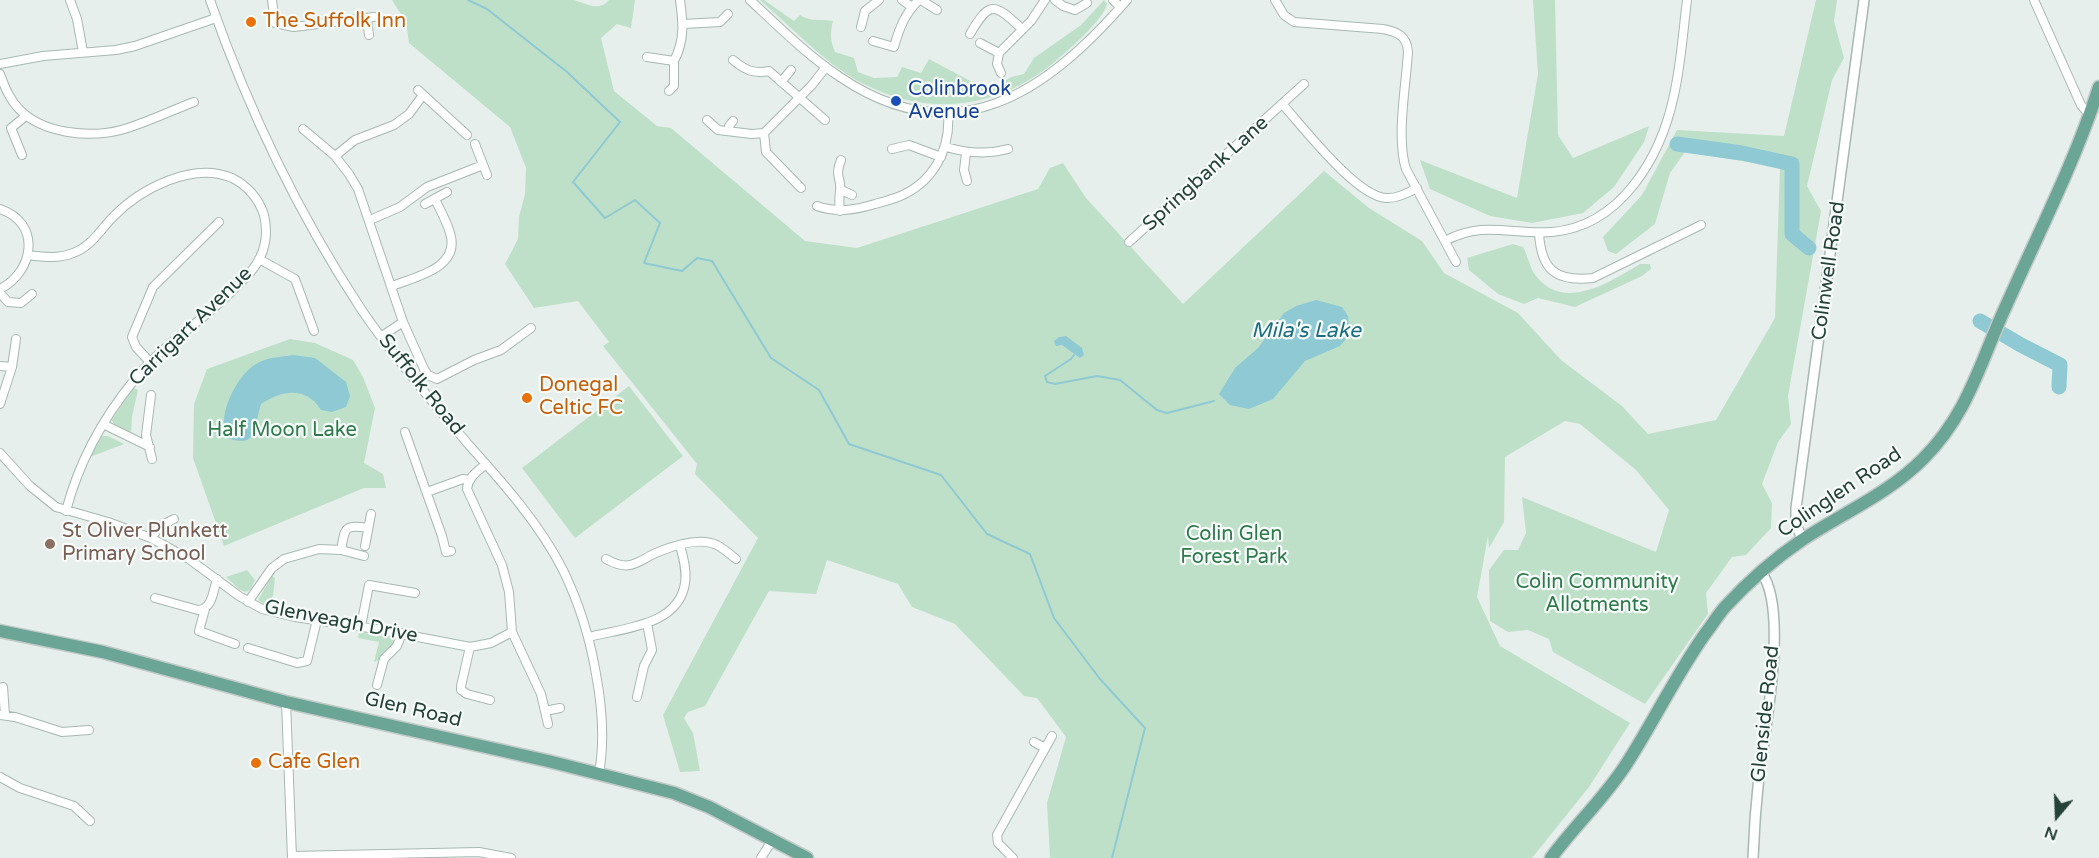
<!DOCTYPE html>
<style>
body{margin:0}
#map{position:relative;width:2099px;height:858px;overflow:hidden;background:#e6efeb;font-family:"Varela Round",sans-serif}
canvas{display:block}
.north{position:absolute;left:2027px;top:786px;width:60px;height:60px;-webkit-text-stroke:4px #f7fbf9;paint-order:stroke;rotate:199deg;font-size:16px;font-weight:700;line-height:24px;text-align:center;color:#24423a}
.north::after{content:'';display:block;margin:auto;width:21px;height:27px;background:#24423a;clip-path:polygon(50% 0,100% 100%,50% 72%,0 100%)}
</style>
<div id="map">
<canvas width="2099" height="858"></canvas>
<div class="north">N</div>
</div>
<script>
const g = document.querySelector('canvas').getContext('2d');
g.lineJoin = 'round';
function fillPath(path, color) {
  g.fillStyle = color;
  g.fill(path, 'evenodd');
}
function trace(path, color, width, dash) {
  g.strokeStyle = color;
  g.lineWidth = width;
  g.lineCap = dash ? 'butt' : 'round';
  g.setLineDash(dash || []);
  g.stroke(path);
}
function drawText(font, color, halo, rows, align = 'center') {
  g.font = font + ' "Varela Round",sans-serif';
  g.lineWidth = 4.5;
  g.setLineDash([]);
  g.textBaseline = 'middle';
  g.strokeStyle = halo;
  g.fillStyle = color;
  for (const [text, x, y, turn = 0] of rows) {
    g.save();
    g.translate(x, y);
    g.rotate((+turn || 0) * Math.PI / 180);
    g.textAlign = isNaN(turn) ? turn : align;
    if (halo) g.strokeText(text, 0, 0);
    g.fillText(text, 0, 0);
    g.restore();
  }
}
fillPath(new Path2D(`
 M392,0H574C587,4 599,12 609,0H635L631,28L617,24L601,38L614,91L657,126L671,128L805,241L857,248L1038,189L1050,168L1063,163L1086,198L1183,304L1324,171L1369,208L1422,241L1444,273L1518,313L1561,360L1622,406L1648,434L1716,420L1775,318L1780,167L1685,152L1670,173L1655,224L1616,254L1608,251L1603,237L1642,195L1677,130L1784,136L1816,0H1837L1834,21L1844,58L1832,80L1807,186L1821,211L1788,396L1791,424L1778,442L1762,484L1772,503L1771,528L1746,555L1732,557L1706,593L1708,614L1645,704L1553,652L1549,639L1528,630L1508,632L1490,621L1489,570L1504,550H1518L1526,533L1522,497L1656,552L1669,510L1636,470L1580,424L1565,421L1505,457L1504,522L1489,548L1488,536L1477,597L1500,646L1630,723L1589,787L1532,858H1050L1047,803L1066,737L1037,698L1024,696L955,624L912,607L898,584L827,560L816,594L769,591L705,706L688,712L684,718L693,733L700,771L680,772L663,715L758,538L695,474L697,464L603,346L609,342L578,301L534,308L505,264L518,239L519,217L525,194L526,168L510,127L409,43L406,22Z
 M760,0H764L794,21L800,15C813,23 819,18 833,21C830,33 830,40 835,52L854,58L858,72L874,78L897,77L902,67L921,73L929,59L989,91L1011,77L1024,74L1034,58L1081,25L1104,0L1107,4C1104,20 1065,53 1052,64C983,119 902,116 832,64C807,44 784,21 760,0Z
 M1533,0H1555L1558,135L1573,158L1649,126L1644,142L1614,187L1583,213L1532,223L1490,216L1430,189L1420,160L1517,198L1538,74Z
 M1513,244L1523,247C1528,256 1530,269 1536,276C1564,312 1610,282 1640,264H1650L1651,269L1642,276L1575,307L1538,298L1524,304L1498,294L1469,270L1467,258Z
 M290,339L315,343L353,360L363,377L375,408L364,463L383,474L386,488H364L224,546L193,458L194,404L207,369Z
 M629,386L683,456L575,538L522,468Z
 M133,388L138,390L132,417L131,434L115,426L112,420Z
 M102,436H108L124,444L90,457Z
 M247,570L255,580L250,590L245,592L239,589L226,577Z
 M272,576L275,578L273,596L266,605L258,600Z
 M359,632L394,638L395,643L379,660L374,662L379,642L358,638Z`), '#bfe0c8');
fillPath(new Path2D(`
 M1316,300L1342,307L1348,316L1350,334L1340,346L1305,361L1273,399L1249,409L1230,405L1219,394L1235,368L1258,348L1284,313L1296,306Z
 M1066,336L1082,348L1084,355L1080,358L1062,345L1056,346L1054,341L1059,337Z
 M293,355L315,358L346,382L350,396L346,407L332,412L321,410C306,386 282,390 261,404C254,423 260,448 230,439C227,435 224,430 224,426C222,406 239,374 256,364C267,357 281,357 293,355Z`), '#8ec9d4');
trace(new Path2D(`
 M468,0L487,9L567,72L620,122L573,182L605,218L635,200L660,223L644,263L682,271L697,258L712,261L771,358L819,390L849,444L941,475L987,534L1030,554L1054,618L1100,679L1145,728L1112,858
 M1074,355L1071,359L1045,376L1047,382L1055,384L1097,376L1120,380L1157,410L1167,413L1214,401`), '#8ec9d4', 2);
trace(new Path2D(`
 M1677,144L1742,153L1792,164V234L1809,248
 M1980,321L2021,345L2060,365L2059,387`), '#8ec9d4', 15);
const minor = new Path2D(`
 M70,0L77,19L83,52
 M210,0C248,109 298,213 361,309C393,356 431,400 468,444C503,483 539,523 563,570C579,603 590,638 596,674C602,706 605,740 599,773
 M272,0L275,23L294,27L374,17
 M750,0C779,27 807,55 840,77C957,156 1047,92 1127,0
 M902,0L912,7
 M921,0L937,10
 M1055,0L1063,6L1075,10L1087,3
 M1113,0L1120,7
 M1275,0L1284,15L1294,22L1383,29C1398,32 1407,36 1408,52C1406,86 1396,138 1406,169L1456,262
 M2034,0L2081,105L2086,111L2091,113
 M367,19L369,35
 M683,24L720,22L728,14
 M861,27L865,11L879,0
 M970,34C990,0 994,3 1022,29
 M873,41L894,47C899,29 905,13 919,0
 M980,43L999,53
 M647,57L674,61V86L669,91
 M733,60C745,70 753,74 769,71L825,120
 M674,61C685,40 683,22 680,0
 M0,64L43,56L116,50L135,46L216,18
 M1001,73L997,64L999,53L1031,21L1045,0
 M0,74C5,88 10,100 20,110C44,134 90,138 121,130C146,123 170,111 194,102
 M781,82L791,70
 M418,90L467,135
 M1283,105C1304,128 1356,196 1386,198C1396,199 1408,193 1417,188
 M707,120L718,130L752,134L764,133L766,152L801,188
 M303,129L335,156L349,174L358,189L403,322L382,336
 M729,131V126L733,121
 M764,133L812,85L826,67
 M475,144L487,175
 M946,147C967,153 986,155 1008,149
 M892,149L909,145L941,157
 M966,153L964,170L967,181
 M22,155L11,128L26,116
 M335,156L355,140L394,125L409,114L423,95
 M841,190L852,195
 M425,204L447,192
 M817,206C837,213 855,210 875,204C883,202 890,200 898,197C933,183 951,150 948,112
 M0,209C42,223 34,272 0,289
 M840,211C839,203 839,198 840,191C842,178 834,177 841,160
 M370,220L400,207L427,187L483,165
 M1539,233C1541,270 1556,282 1593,278L1701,225
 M1445,241C1484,220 1511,235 1552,232C1621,226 1661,157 1674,95C1681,64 1683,32 1687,0
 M1129,242L1304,84
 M28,255C43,257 59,259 73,253C91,247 100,230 113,217C140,189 193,161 232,178C247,185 259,199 264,215C268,231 266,249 257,263C252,272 243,280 236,287C205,320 164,343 135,379C103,418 79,461 66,511
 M259,259L295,279L314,331
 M392,286C415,277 461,268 450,233C447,222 440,210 435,199
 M0,293L8,302L21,303L32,294
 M403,322L424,369L428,375L437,379L474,360L501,350L531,328
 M150,362L136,347L132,337L153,287L219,222
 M0,366L12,367
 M151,395L146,435L152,459
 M0,404L12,367L16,339
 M103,424L150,447
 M405,432L442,536L446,552L451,551
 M0,453L30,486L56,507L108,522L151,538L189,559L239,596L262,609L295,617L376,629L470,647L491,643L512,632
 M486,464C478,471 468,477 467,489L502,565L509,592L512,632L541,694L548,724
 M427,492L463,479L470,480
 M151,538L160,526L174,519
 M365,546L371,514
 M341,550C345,528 344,524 368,528
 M606,559C631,573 637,561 658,552C675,545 700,537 717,545C724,549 730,554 736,559
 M155,598L198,610C213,609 213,590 217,579
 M248,602L272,568L284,559L319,549L341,550L364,556
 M205,609L199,631L235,644
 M361,626L369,585L415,593
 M589,637C623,628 679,626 685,583C687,570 683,557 680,545
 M470,647L461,686V690L467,694L490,700
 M248,648L297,663L307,661L317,620
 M377,685L384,659L397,646L402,633
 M0,688L3,687L5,715
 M637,697L644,666L652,650L647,623
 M286,702L292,858
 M545,711L560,708
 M0,715L15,717L62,732L89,730
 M1034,742L1045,748
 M0,777L20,788L74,806L90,821
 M292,856L479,852L511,858
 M761,858L773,839
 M1013,858L998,843L997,835L1052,736`);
const tertiary = new Path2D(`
 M1803,540L1796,525V508L1864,0
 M1753,858C1754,830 1756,803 1759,776C1765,730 1789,608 1761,572`);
const primary = new Path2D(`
 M0,631L103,652L286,702L548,761L674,793L709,807L807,858
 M1551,858C1575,825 1605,798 1627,763C1654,721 1676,675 1705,634C1712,625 1718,615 1725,607C1748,582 1774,559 1802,540C1843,513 1888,494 1923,459C1969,413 1980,362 2006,306C2038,234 2075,162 2099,87`);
trace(minor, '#a8b8b2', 10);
trace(tertiary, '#a8b8b2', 12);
trace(primary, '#c2cac8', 15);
trace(minor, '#fff', 8);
trace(tertiary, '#fff', 9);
trace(primary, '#6aa596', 12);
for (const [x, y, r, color] of [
 [251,22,6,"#e8710a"],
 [896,101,6,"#1a4fb4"],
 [527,398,6,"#e8710a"],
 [50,544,6,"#8d6e63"],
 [256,763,6,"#e8710a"]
]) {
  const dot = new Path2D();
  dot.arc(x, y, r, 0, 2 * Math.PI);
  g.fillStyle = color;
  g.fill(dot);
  trace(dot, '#f7fbf9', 2);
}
drawText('20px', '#c56008', '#f7fbf9', [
 ["The Suffolk Inn",263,22],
 ["Donegal",539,386],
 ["Celtic FC",539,409],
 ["Cafe Glen",268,763]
], 'left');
drawText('20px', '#164399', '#f7fbf9', [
 ["Colinbrook",908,90],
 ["Avenue",908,113]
], 'left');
drawText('20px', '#24423a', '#f7fbf9', [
 ["Springbank Lane",1206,174,-42],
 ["Colinwell Road",1829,271,-82],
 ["Carrigart Avenue",191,327,-44],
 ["Suffolk Road",421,385,51],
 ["Colinglen Road",1840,493,-34],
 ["Glenveagh Drive",341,622,11],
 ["Glen Road",413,710,13],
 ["Glenside Road",1766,714,-84]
]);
drawText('20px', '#2d7a4b', '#f7fbf9', [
 ["Half Moon Lake",282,431],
 ["Colin Glen",1234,535],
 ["Forest Park",1234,558],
 ["Colin Community",1597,583],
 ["Allotments",1597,606]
]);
drawText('20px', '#785e54', '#f7fbf9', [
 ["St Oliver Plunkett",62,532],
 ["Primary School",62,555]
], 'left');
drawText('italic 21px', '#1c6f80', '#f7fbf9', [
 ["Mila's Lake",1306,331]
]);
</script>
